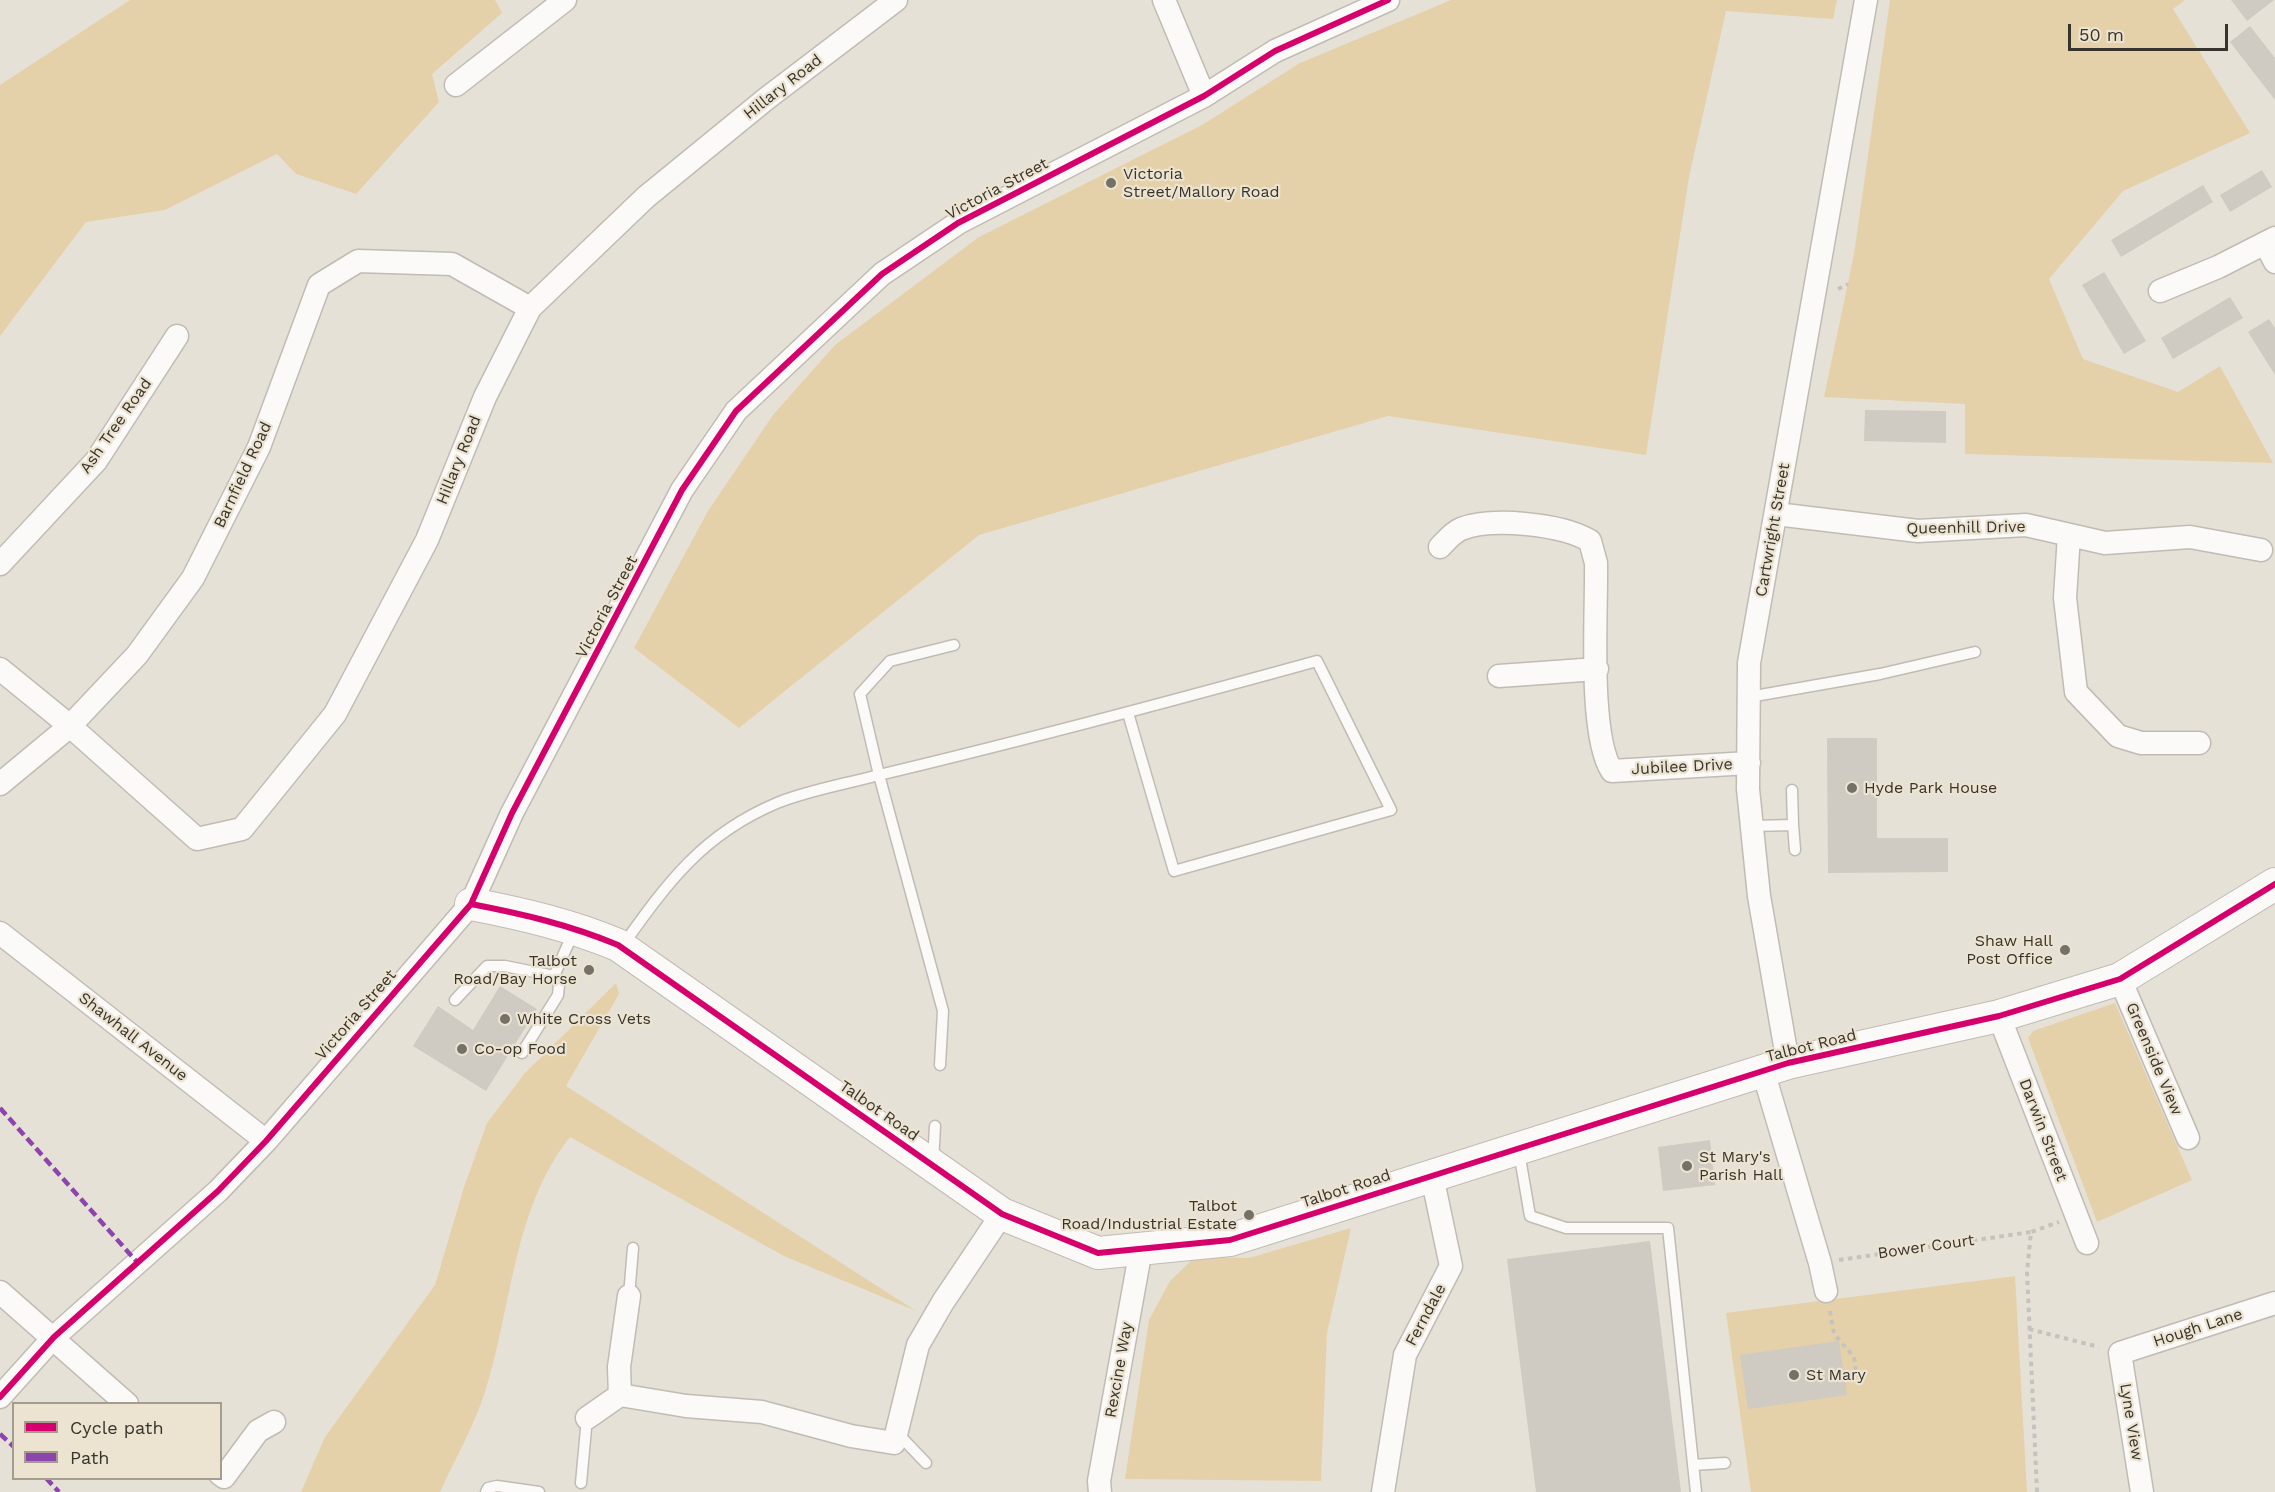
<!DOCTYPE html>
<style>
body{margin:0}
#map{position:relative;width:2275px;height:1492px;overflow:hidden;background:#e6e1d7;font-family:"Work Sans",sans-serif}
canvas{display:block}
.legend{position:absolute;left:12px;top:1402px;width:210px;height:78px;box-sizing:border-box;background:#ece3d1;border:2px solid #a49d8f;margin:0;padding:8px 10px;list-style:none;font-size:18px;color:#37342d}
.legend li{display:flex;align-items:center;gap:12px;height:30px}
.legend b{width:30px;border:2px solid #a49d8f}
.scale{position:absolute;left:2068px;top:24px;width:160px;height:27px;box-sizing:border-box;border:3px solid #37342d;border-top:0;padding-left:8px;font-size:18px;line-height:21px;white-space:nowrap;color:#37342d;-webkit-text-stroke:4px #ece3d1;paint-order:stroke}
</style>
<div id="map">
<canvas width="2275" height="1492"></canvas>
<ul class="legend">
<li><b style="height:8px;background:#d6006c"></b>Cycle path</li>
<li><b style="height:8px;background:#8e44ad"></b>Path</li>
</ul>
<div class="scale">50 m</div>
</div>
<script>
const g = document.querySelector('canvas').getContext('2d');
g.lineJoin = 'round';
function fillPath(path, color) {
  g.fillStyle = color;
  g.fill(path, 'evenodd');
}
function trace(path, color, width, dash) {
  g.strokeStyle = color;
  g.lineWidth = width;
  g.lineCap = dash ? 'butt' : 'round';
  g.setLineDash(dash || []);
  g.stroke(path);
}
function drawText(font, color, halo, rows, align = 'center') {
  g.font = font + ' "Work Sans",sans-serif';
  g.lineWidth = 4.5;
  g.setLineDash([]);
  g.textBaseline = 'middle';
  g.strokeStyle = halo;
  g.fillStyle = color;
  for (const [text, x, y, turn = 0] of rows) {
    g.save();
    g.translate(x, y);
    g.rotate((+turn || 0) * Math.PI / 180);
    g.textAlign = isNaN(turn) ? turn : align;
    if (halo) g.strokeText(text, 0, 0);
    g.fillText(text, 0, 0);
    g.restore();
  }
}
fillPath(new Path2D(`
 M130,0H495L502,13L432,74L439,102L356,194L296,174L277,154L165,210L86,222L0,336V85Z
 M1451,0H1837L1833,19L1726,11L1689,177L1646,455L1388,416L979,535L739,728L634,648L708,511L773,415L835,345L979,237L1202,125L1300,63Z
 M1890,0H2185L2173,9L2250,133L2123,191L2049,279L2083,359L2178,392L2220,366L2273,463L1965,454V404L1824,397L1854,254Z
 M616,983L619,994L566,1086L916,1311L784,1256L570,1137C513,1208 512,1308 485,1392C474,1426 455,1459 440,1492H301L325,1437L435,1285L464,1187L487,1123L525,1073Z
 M2115,1003L2192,1180L2097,1222L2028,1038L2033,1031Z
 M1351,1228L1327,1333L1321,1481L1125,1479L1149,1320L1170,1281L1195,1257L1249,1258Z
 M2015,1276L2027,1492H1751L1726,1313Z`), '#e5d1a9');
fillPath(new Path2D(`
 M2231,0H2274L2247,21Z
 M2250,26L2275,58V100L2230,42Z
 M2262,170L2272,187L2230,212L2220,195Z
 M2203,185L2213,202L2121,257L2111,240Z
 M2104,272L2146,341L2124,354L2082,285Z
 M2230,297L2243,318L2173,359L2161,338Z
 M2269,319L2275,328V375L2248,332Z
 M1865,410L1946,411V443L1864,441Z
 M1827,738H1877V838H1948V872L1828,873Z
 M500,986L537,1009L486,1091L413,1046L438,1006L473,1030Z
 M1710,1140L1715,1185L1663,1191L1658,1147Z
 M1650,1241L1681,1492H1536L1507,1259Z
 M1839,1341L1847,1395L1748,1409L1740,1355Z`), '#cfcac2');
const lane = new Path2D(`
 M1749,697L1880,674L1975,652
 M1792,790L1793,825
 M1752,826L1793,825L1795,850
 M623,945C668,882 703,834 777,803C809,790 846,784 879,775L860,694L890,661L954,645
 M455,1000L487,966H505L554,976
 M522,1053L558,995L559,985L554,976L573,933
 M940,1065L943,1011L879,775C1026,740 1172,701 1317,661L1391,810L1174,871L1128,713
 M1519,1152L1530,1216L1566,1228H1668L1696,1492
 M933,1162L935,1126
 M629,1296L633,1248
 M894,1443L904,1440L926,1463
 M1693,1465L1725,1463
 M581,1483L587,1418
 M486,1492L488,1488L497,1486L539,1492`);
const street = new Path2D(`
 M1164,0L1204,96
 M456,85L565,0
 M2265,243L2275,262
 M2160,291L2218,267L2275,238
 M1776,514L1918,531L2026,525L2105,543L2190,537L2261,550
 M2069,535L2065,598L2076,692L2118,736L2141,743H2199
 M1440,547C1447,540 1452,533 1461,529C1492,517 1562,524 1590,541L1596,563C1597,611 1588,735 1612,771L1749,763
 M0,564L96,461L177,336
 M0,669L70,726L197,839L242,829L335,714L427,540L485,397L530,308L646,197L766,99L896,0
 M1499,676L1597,669
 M0,784L70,726L137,655L193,578L259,447L319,285L358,261L452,264L530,308
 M0,933L266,1141
 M2120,979L2188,1138
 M1999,1016L2087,1243
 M1788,1063L1759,896L1748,789L1749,663L1866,0
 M1763,1071L1820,1263L1826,1291
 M0,1292L127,1404
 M620,1395L686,1406L762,1412L851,1436L894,1443L918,1345L943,1302L1002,1214
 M0,1397L54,1337L218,1191L266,1141L471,904L512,813L682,490L736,411L882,274L958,223L1204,96L1275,51L1388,0
 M587,1418L620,1395L619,1367L629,1296
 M220,1474L224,1477L258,1431L274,1422
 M1100,1492L1099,1481L1141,1249
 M1383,1492L1405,1355L1451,1266L1432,1176
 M2142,1492L2120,1353L2275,1303`);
const secondary = new Path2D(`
 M471,904C523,914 570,925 618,945L1002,1214L1098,1253L1230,1240L1788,1063L1999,1016L2120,979L2275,884`);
trace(lane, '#c0bcb4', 13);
trace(street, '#c0bcb4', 25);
trace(secondary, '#c0bcb4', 34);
trace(new Path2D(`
 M1838,289L1848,284
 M1839,1260L2031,1232
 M1830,1311L1834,1334L1854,1357L1856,1371
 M2029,1329L2099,1347
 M2037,1492L2027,1272L2031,1232L2059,1222`), '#c5c3be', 4, [4.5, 4.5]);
trace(lane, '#fbfaf9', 10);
trace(street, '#fbfaf9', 22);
trace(secondary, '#fbfaf9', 32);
trace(new Path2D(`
 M0,1108L137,1262
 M0,1434L14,1447
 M46,1478L59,1492`), '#8e44ad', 4.5, [9, 4.5]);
trace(new Path2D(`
 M471,904C523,914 570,925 618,945L1002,1214L1098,1253L1230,1240L1788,1063L1999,1016L2120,979L2275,884
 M0,1397L54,1337L218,1191L266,1141L471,904L512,813L682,490L736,411L882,274L958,223L1204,96L1275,51L1388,0`), '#d6006c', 6);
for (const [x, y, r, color] of [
 [1111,183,6,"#747168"],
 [1852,788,6,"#747168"],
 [2065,950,6,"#747168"],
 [589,970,6,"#747168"],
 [505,1019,6,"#747168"],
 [462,1049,6,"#747168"],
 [1687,1166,6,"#747168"],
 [1249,1215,6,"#747168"],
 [1794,1375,6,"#747168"]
]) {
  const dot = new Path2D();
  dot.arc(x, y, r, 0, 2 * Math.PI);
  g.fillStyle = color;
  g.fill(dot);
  trace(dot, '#ece3d1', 2);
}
drawText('16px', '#37342d', '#ece3d1', [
 ["Hillary Road",783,87,-38],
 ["Victoria Street",997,189,-28],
 ["Ash Tree Road",116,426,-55],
 ["Hillary Road",459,460,-68],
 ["Barnfield Road",243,475,-65],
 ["Queenhill Drive",1966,528,-1],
 ["Cartwright Street",1773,530,-80],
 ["Victoria Street",607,607,-62],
 ["Jubilee Drive",1682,767,-3],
 ["Victoria Street",356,1015,-49],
 ["Shawhall Avenue",133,1037,38],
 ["Talbot Road",1811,1046,-14],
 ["Greenside View",2154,1059,67],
 ["Talbot Road",879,1111,35],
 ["Darwin Street",2043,1130,69],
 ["Talbot Road",1346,1189,-18],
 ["Bower Court",1926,1247,-8],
 ["Ferndale",1426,1315,-62],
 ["Hough Lane",2198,1328,-18],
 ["Rexcine Way",1119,1370,-80],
 ["Lyne View",2131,1422,81]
]);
drawText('16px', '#37342d', '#ece3d1', [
 ["Victoria",1123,174],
 ["Street/Mallory Road",1123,192],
 ["Hyde Park House",1864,788],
 ["Shaw Hall",2053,941,"right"],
 ["Post Office",2053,959,"right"],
 ["Talbot",577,961,"right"],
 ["Road/Bay Horse",577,979,"right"],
 ["White Cross Vets",517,1019],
 ["Co-op Food",474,1049],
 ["St Mary's",1699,1157],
 ["Parish Hall",1699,1175],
 ["Talbot",1237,1206,"right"],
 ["Road/Industrial Estate",1237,1224,"right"],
 ["St Mary",1806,1375]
], 'left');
</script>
